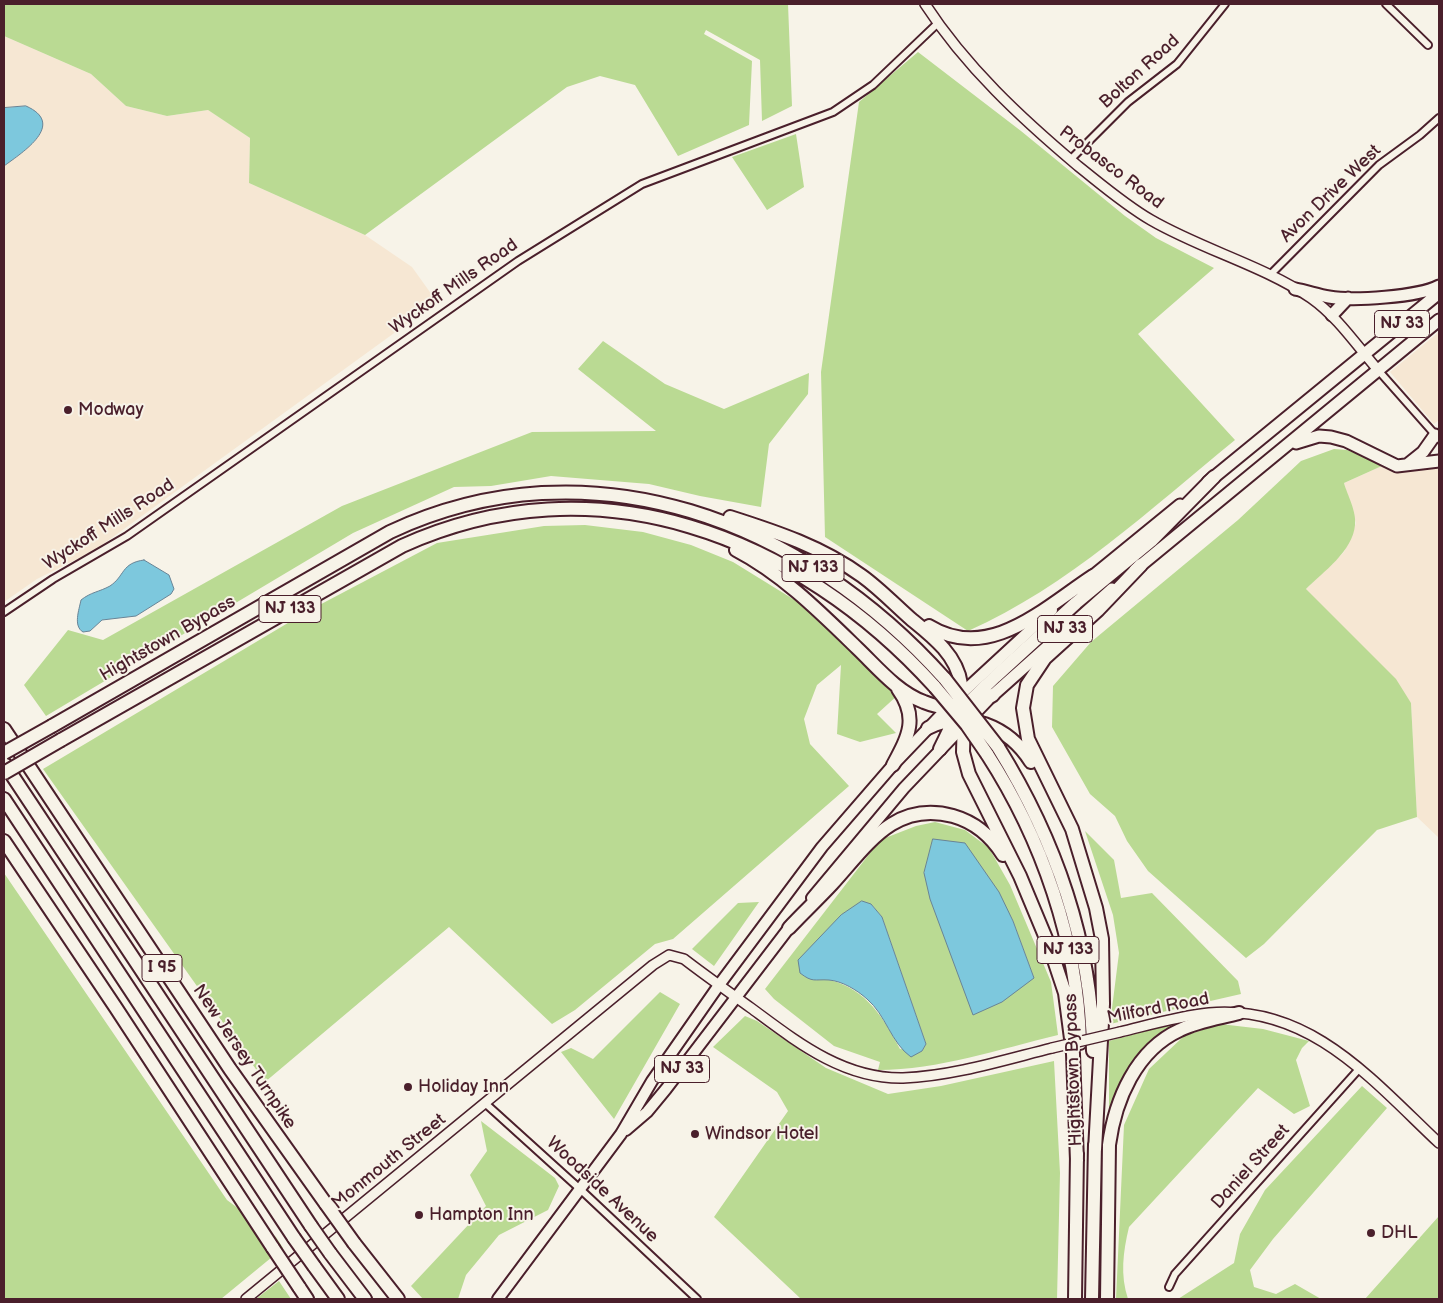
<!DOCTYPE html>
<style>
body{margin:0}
#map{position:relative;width:1443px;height:1303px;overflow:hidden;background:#f7f3e8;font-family:"Balsamiq Sans",sans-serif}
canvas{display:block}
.frame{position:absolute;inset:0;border:5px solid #4a1f2b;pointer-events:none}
</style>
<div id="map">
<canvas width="1443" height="1303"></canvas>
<div class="frame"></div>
</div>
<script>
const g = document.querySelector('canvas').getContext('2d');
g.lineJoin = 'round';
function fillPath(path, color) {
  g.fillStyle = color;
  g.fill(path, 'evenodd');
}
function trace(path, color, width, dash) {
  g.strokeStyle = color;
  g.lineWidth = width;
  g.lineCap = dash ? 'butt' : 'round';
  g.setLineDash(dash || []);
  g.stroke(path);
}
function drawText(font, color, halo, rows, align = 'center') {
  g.font = font + ' "Balsamiq Sans",sans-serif';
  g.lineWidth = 4;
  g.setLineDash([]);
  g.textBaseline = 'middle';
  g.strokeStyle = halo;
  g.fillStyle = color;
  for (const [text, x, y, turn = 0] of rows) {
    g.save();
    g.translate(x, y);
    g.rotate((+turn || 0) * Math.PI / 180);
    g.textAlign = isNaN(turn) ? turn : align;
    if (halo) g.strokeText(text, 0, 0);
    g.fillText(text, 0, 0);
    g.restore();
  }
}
fillPath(new Path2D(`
 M4,36L91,74L126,106L167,116L208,110L250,138L249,183L365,235L412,267L437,302L95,550L37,579L4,602Z
 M1439,332V420L1434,424L1390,372Z
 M1384,465L1392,470L1404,471L1439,465V838L1417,817L1411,703L1306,589L1344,552L1356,523L1344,483Z`), '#f6e7d3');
fillPath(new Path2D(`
 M4,4H788L792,106L762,121L760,60L706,30L704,34L752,61L749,125L678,156L635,85L600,76L567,87L365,235L249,183L250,138L208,110L167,116L126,106L91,74L4,36Z
 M918,52L1021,131L1125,216L1156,238L1214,268L1138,334L1235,440C1150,509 1069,586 968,631L825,537L821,372L859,102Z
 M796,134L804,187L767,210L732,157Z
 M603,341L665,384L724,409L809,373L808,394L769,444L761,507L700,496L649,484L551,476L491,486L454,487L353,533L46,716L24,685L68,630L103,640L342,506L532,432L656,431L578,369Z
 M1334,449L1347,450L1384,465L1344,483C1347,494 1357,512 1355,525C1353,551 1323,572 1306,589L1396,679L1411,703L1417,817L1377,830L1264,944L1246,958L1148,871L1127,841L1115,816L1090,794L1052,727L1053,686L1091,642L1238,520L1301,461Z
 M585,525L643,532L691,545L733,562L806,607L899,694L877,714L896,733L860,742L837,734L841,665L817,685L804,719L810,744L849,786L673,939L655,944L575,1010L552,1024L449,927L265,1082L43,769L308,611L437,543L544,526Z
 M935,822L965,830L989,848L1010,885L1051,982L1058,1035C999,1049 939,1070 878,1070L880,1062L834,1046L774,999L765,989L880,840L916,826ZM929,860L1005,907L1013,921L1034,978L924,873ZM871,904L882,917L926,1044L922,1051L900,1049C883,1017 867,990 830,980Z
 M1085,831L1114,860L1121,898L1152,893L1238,981L1241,994L1110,1024L1119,953L1113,915Z
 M4,873L227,1200L276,1237L283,1248L221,1299H4Z
 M759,902L714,966L692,949L738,903Z
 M660,992L680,1004L614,1119L561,1052L571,1048L593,1059Z
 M745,1016L757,1021L826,1068L888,1094L941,1086L1054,1061L1060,1173L1057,1299H801L714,1217L788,1111L777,1092L713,1047Z
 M1175,1023L1129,1066L1109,1116V1041Z
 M1220,1024L1263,1029L1309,1041L1302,1048L1296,1060L1310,1106L1294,1114L1258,1088L1129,1227C1123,1252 1120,1275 1128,1299H1116L1124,1125L1149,1069L1184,1036Z
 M1362,1086L1387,1108L1273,1239L1250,1270L1254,1287L1276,1294L1295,1284L1321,1299H1178L1234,1263L1240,1234L1265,1190Z
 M481,1121L555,1178L559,1186L548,1210L499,1235L466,1275L458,1299H423L411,1286L486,1206L470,1175L487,1151Z
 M1439,1216V1299H1365Z
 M279,1281L291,1299H256Z`), '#bada93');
const water = new Path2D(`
 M26,106C67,124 23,152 4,166V108Z
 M144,560L169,575L174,589L171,594L136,616L102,620L90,631L83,632C73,626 79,610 81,600C91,592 99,592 110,586C125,576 121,563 144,560Z
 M933,839L965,843L999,892L1013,921L1034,978L1002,1002L973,1015L930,899L924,873Z
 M862,901L871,904L882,917L926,1044L922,1051L911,1057C891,1043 886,1015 867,999C857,990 842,981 829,980C814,979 813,983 800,973L798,960L841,915Z`);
fillPath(water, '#7dc8dd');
trace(water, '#698496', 1);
const minor = new Path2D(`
 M1386,4L1428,45
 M1071,159L1128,102L1177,64L1225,4
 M1270,275L1379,165L1420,135L1439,118
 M1378,370L1439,439
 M4,612L53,579L127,536L518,261L642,184L833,112L873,85L938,23
 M486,1104L580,1189L697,1299
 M1169,1287L1175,1274L1359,1069`);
const tertiary = new Path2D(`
 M925,4C966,67 1021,118 1078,166C1102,185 1125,205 1151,220C1203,250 1262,265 1311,298C1338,317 1357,346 1378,370
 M1120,1032C1149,1025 1179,1016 1209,1013C1310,1004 1373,1081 1439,1143
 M246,1299L653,965L669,955L684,959C706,976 729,992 751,1008C797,1042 843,1079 903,1078C953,1076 1004,1060 1052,1048`);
const primary = new Path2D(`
 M812,898L904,788L988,700
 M626,1130L647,1112L666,1089L792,924
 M498,1299L621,1134L652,1081L719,985L822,847L893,765L960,695L1052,610`);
const trunk = new Path2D(`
 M1295,289C1306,291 1318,295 1329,297C1353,301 1418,297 1439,286
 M1332,315L1348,298
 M1296,443L1319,436L1331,437L1346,441L1397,466L1439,461
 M1408,464L1423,452L1435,435
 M1208,482L1439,293
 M1135,570L1439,320
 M1093,576L1180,505
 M993,695L1112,589`);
const motorway = new Path2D(`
 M730,517C777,532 822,547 862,576C880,589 895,605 911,619C932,636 957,655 961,684C963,706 949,730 940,749
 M736,550C782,574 820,612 857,648C877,667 897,692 924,702C948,712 972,709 993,695
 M929,626C989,663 1044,608 1093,576
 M52,726L390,532C591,438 804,521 945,679
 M928,728C966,708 1009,727 1031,762
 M4,729L230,1069L326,1204
 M61,740L402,546C596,458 798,535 935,687
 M998,747C1055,839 1092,943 1093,1051
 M987,754C1042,839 1078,942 1080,1043
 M4,763L311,1226
 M893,765C908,737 919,718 898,689
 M4,799L294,1238
 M4,841L116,1008L273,1248
 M789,928C803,913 818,899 832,884C866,847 894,800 953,816C974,822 991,836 1003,855
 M1095,1150L1103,1004L1102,939L1096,908L1072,829L1028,739L1023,708L1027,685L1045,658L1098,610L1141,565
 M1077,1161L1073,1054L1065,993L1050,948L1020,876L969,774L963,752L964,716L969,702L995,677L1076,603L1151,541L1214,477
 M354,1243L398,1299
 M330,1253L365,1299
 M314,1266L338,1299
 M299,1287L307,1299
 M1075,1299L1077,1153
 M1092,1299L1095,1144
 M1107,1299L1109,1145C1115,1100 1136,1050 1180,1030C1198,1021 1220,1018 1239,1013`);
trace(minor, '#4a1f2b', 10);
trace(tertiary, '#4a1f2b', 12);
trace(primary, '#4a1f2b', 14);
trace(trunk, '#4a1f2b', 15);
trace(motorway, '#4a1f2b', 16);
trace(minor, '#f7f3e8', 6);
trace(tertiary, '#f7f3e8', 9);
trace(primary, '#f7f3e8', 10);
trace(trunk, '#f7f3e8', 11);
trace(motorway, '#f7f3e8', 12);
const tertiaryBridge = new Path2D(`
 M1052,1048L1120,1032`);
const motorwayBridge = new Path2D(`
 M945,679L998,747
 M935,687L967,725L987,754
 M4,753L52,726
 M4,773L61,740
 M326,1204L354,1243
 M311,1226L330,1253
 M294,1238L314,1266
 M273,1248L299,1287`);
trace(tertiaryBridge, '#4a1f2b', 12, []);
trace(motorwayBridge, '#4a1f2b', 16, []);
trace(tertiaryBridge, '#f7f3e8', 9);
trace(motorwayBridge, '#f7f3e8', 12);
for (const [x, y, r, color] of [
 [68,410,5,"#4a1f2b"],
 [408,1087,5,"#4a1f2b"],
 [695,1134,5,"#4a1f2b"],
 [419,1215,5,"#4a1f2b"],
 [1371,1233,5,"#4a1f2b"]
]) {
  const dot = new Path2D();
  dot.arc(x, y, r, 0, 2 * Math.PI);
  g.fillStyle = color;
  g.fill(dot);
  trace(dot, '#f7f3e8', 2);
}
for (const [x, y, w] of [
 [1402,324,55],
 [813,568,62],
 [290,609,62],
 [1065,629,55],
 [1068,950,62],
 [162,968,40],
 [682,1069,55]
]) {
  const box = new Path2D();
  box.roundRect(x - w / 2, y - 13.5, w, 27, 4);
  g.fillStyle = '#f7f3e8';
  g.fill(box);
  trace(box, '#4a1f2b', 1);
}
drawText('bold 16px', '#4a1f2b', null, [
 ["NJ 33",1402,324],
 ["NJ 133",813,568],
 ["NJ 133",290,609],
 ["NJ 33",1065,629],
 ["NJ 133",1068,950],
 ["I 95",162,968],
 ["NJ 33",682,1069]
]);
drawText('18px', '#4a1f2b', '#f7f3e8', [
 ["Bolton Road",1140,72,-42],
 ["Probasco Road",1111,168,37],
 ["Avon Drive West",1331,194,-44],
 ["Wyckoff Mills Road",454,287,-35],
 ["Wyckoff Mills Road",109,525,-33],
 ["Hightstown Bypass",168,639,-30],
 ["Milford Road",1158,1009,-11],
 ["New Jersey Turnpike",244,1057,56],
 ["Hightstown Bypass",1074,1070,-92],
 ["Monmouth Street",389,1162,-39],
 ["Daniel Street",1251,1167,-48],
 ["Woodside Avenue",602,1190,43]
]);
drawText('18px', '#4a1f2b', '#f7f3e8', [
 ["Modway",78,410],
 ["Holiday Inn",418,1087],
 ["Windsor Hotel",705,1134],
 ["Hampton Inn",429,1215],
 ["DHL",1381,1233]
], 'left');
</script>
